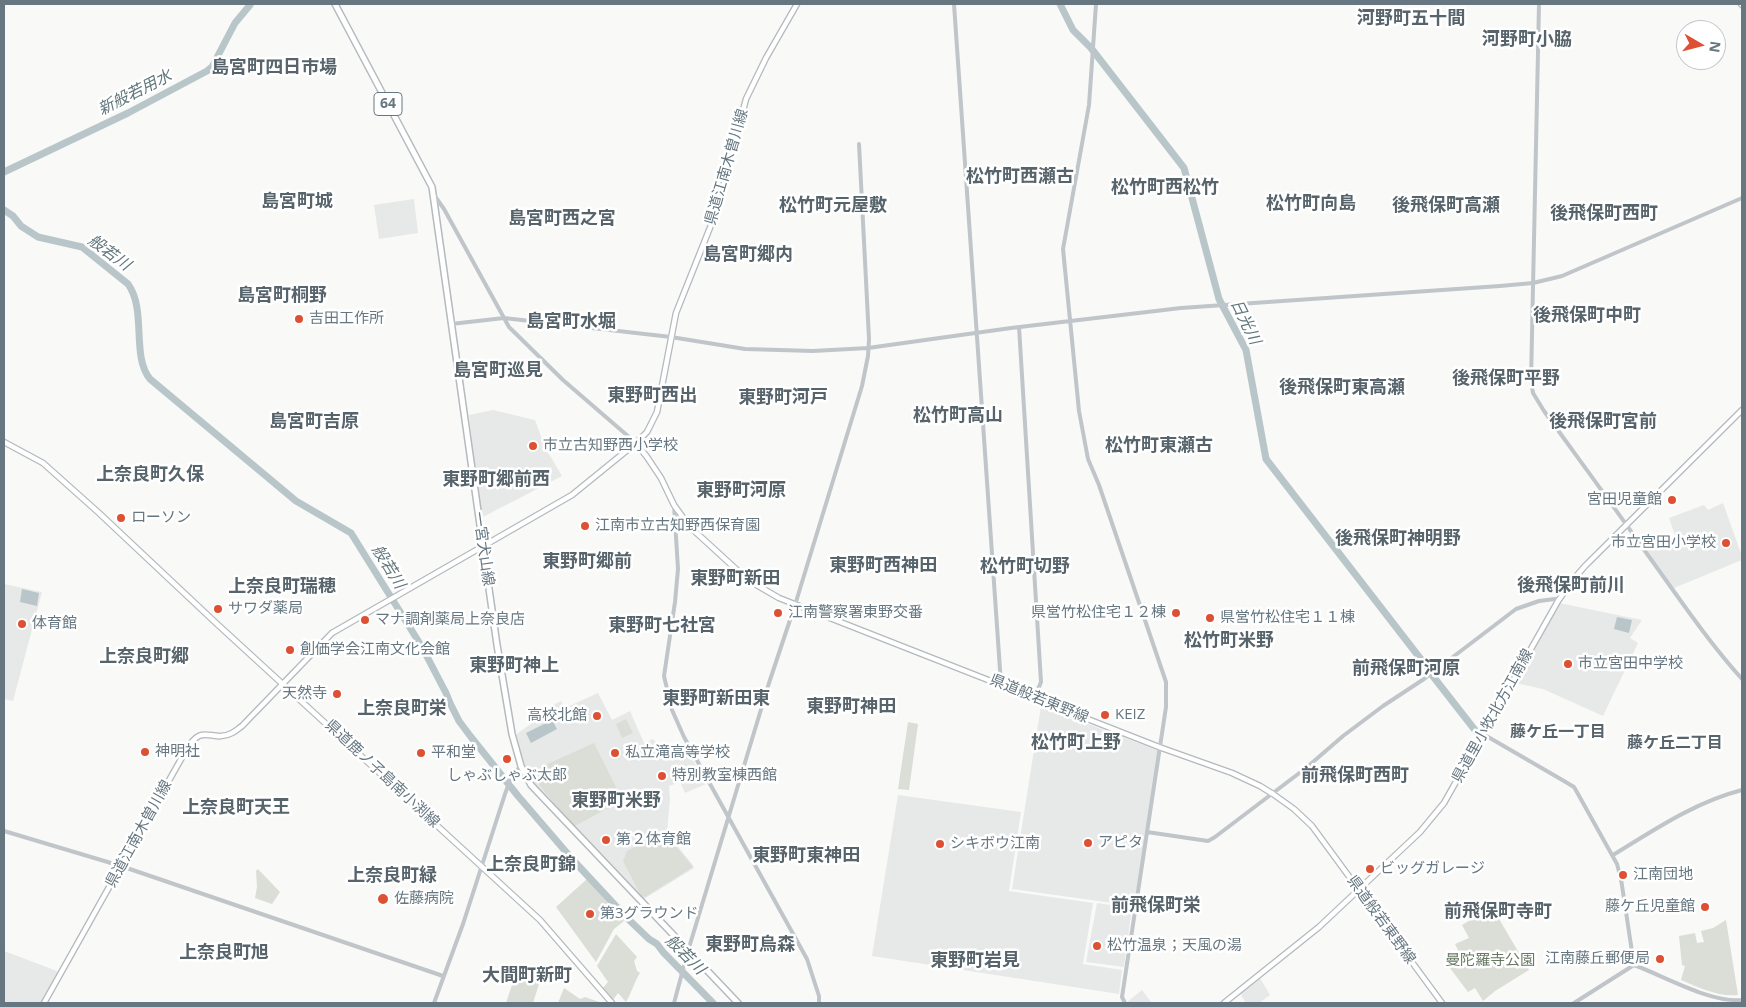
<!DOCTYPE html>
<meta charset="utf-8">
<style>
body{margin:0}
#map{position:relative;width:1746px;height:1007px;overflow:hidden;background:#f9f9f7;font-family:"Open Sans",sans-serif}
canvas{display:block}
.frame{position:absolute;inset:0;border:5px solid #667781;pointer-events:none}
.north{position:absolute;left:1676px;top:20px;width:50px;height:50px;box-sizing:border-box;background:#fff;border:1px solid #c2c9cd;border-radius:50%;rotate:98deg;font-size:14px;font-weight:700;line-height:20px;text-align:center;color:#667781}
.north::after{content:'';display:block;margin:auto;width:18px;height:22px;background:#dd5033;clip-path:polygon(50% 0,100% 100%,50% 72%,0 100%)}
</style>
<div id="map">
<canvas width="1746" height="1007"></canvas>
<div class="frame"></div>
<div class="north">N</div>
</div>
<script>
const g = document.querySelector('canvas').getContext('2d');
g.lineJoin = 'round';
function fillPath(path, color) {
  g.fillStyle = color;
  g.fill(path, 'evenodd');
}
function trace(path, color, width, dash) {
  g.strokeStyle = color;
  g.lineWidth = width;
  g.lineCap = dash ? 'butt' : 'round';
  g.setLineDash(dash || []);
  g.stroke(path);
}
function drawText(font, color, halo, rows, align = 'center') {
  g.font = font + ' "Open Sans","Noto Sans JP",sans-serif';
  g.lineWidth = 5;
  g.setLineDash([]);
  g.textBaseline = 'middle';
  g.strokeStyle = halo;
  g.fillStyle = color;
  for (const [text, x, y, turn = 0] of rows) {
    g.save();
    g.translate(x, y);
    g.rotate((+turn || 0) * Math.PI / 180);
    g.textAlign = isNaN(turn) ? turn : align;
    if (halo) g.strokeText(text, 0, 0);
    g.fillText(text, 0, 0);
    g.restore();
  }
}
fillPath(new Path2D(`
 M414,199L418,233L379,239L374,205Z
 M493,410L535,420L545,447L562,476L481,518L469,415Z
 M1723,503L1742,556V560L1674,588L1647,550L1675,535L1669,518L1704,505L1708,510Z
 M4,584L42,592L13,701L4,699Z
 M1559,603L1642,620L1630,638L1638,643L1603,716L1543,689L1515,683Z
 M598,693L612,720L630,711L644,743L653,739L669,757L687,749L706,784L685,793L680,782L669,786L670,799L667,833L692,864L694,868L644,899H640L549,801L534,783L526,768L515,735L538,719L551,706L561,701L565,708Z
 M1041,706L1159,751L1134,906L1012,889Z
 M898,795L1021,812L1009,891L1093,903L1083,964L1122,970L1119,994L872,956Z
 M1097,903L1132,908L1124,967L1086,962Z
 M4,951L57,971L58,974L41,1003H4Z
 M1260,978L1270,995L1259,1003H1246L1239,992Z
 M1142,990L1152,1003H1126Z`), '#e7e9e8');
fillPath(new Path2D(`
 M626,719L633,733L622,738L616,724Z
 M908,722L918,724L909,790L898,789Z
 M594,743L622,799L621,801L573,827L537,782L541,767Z
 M652,838L670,839L693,867L645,897L641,896L623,861L627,851Z
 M258,869L280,892L272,904L255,898L257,887L256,871Z
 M587,879L624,921L614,929L596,962L556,907Z
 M1492,907L1529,970L1495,991L1483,1001L1475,988L1468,992L1447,964L1461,956L1455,944L1469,938L1462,925Z
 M1726,920L1738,995C1718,997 1700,988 1681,980L1685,966L1682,965L1679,936L1695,933L1697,943L1704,942L1701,931L1713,928Z
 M616,934L637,957L634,961L637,971L640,973C634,982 632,992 626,1002L618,993L613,1000L602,989L608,982L597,966Z
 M516,973L540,981L533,1003H506Z
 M564,988L580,999L585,997L602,1003H558Z`), '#daded6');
fillPath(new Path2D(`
 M22,589L39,593L37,606L20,602Z
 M1617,617L1632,620L1629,633L1614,629Z
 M552,720L557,729L531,743L526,733Z`), '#b9c6c9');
trace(new Path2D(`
 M1060,4L1073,30L1091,48L1184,168L1219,299L1246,350L1266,459L1430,671
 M4,172L128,113L207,71L212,67L235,23L250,5
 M4,210L13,216L21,226L38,237L82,247L128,284C147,310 131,356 150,379L296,501L351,533L422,647L446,693L450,703L459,721L471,737L518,796L573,860L626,917L649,939L657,944L663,952L713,1003
 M1432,675L1478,734`), '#b9c6c9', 7);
const secondary = new Path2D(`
 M1741,4L1742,5
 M4,442L43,463L99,513L216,623L540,920L612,1003
 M636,443L647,457L661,478L674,505L690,527L748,580L779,598L1159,747L1232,773L1260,786L1273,794L1294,809L1312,826L1442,1003
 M44,1003L185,752C203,720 211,744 232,733C236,731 239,728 242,726L332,633L572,495L636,443L647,432L657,412L676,313L717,210L746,99L766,58L797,4
 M1224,1003L1319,927L1420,832L1444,803L1558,601L1572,581L1585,566L1742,410`);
const primary = new Path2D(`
 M335,4L432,187L497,645L512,734L521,766L531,785L738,1003`);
trace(secondary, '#b3b9bd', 7);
trace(primary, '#b4babd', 8);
trace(new Path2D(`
 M954,4L1001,684
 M1096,4L1089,105L1063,249L1079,411L1088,459L1099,485L1166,682V707L1122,997L1125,1003
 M1539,4L1531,381L1533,393L1544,411C1578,458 1612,504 1645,551C1677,595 1706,639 1742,679
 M434,195L444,209L509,327L563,380L636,443
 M451,324L504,318L671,337L745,349L813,351L868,348L1011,328L1181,308L1500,286L1533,283L1562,276L1742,198
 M1019,327L1041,682L1035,697
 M674,505L678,569L675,602L664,676L672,710L684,737L807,959L819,996V1003
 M1483,734L1564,781L1574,787L1578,794L1617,864L1621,879L1634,965
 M4,831L121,866L443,976
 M1147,832L1208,841L1215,837L1306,768L1343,736L1383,706L1424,679L1516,609L1539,601L1555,599L1558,601
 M1613,855C1654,830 1695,802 1742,790
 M1634,965C1664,976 1710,1003 1742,1000
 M434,1003L463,924L505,794L512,775L521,766
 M674,1003L688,951L769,683L795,605L862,386L868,356L869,339L859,144
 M1574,1003L1634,965`), '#c0c5c9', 4);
trace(secondary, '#fff', 4.5);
trace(primary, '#fff', 5);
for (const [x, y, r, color] of [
 [299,319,5,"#dd5033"],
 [533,446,5,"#dd5033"],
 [1672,500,5,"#dd5033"],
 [121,518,5,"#dd5033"],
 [585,526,5,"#dd5033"],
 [1726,543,5,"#dd5033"],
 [218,609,5,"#dd5033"],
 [778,613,5,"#dd5033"],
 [1176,613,5,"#dd5033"],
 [1210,618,5,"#dd5033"],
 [365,620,5,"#dd5033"],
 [22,624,5,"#dd5033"],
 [290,650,5,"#dd5033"],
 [1568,664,5,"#dd5033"],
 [337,694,5,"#dd5033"],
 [1105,715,5,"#dd5033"],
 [597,716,5,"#dd5033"],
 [145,752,5,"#dd5033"],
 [421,753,5,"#dd5033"],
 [615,753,5,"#dd5033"],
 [507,759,5,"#dd5033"],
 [662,776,5,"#dd5033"],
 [606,840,5,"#dd5033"],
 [1088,843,5,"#dd5033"],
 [940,844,5,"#dd5033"],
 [1370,869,5,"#dd5033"],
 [1623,875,5,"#dd5033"],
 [383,899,6,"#dd5033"],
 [1705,907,5,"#dd5033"],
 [590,914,5,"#dd5033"],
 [1097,946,5,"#dd5033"],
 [1660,959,5,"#dd5033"]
]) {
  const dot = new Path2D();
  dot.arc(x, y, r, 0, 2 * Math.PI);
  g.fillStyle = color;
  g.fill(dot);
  trace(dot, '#fff', 2);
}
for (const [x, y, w] of [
 [388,104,28]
]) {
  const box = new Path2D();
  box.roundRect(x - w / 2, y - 11.5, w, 23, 4);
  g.fillStyle = '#fff';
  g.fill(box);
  trace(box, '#667781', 1);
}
drawText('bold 14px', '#667781', null, [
 ["64",388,104]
]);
drawText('15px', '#667781', '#fff', [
 ["県道江南木曽川線",727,167,-74],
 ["一宮犬山線",483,549,82],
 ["県道般若東野線",1039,699,22],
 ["県道里小牧北方江南線",1493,716,-61],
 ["県道鹿ノ子島南小渕線",382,774,43],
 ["県道江南木曽川線",139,834,-61],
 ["県道般若東野線",1381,920,54]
]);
drawText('15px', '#667781', '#fff', [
 ["吉田工作所",309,319],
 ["市立古知野西小学校",543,446],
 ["宮田児童館",1662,500,"right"],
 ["ローソン",131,518],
 ["江南市立古知野西保育園",595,526],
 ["市立宮田小学校",1716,543,"right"],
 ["サワダ薬局",228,609],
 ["江南警察署東野交番",788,613],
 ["県営竹松住宅１２棟",1166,613,"right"],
 ["県営竹松住宅１１棟",1220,618],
 ["マナ調剤薬局上奈良店",375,620],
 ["体育館",32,624],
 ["創価学会江南文化会館",300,650],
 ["市立宮田中学校",1578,664],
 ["天然寺",327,694,"right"],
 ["KEIZ",1115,715],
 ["高校北館",587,716,"right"],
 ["神明社",155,752],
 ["平和堂",431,753],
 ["私立滝高等学校",625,753],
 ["しゃぶしゃぶ太郎",507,776,"center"],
 ["特別教室棟西館",672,776],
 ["第２体育館",616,840],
 ["アピタ",1098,843],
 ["シキボウ江南",950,844],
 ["ビッグガレージ",1380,869],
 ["江南団地",1633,875],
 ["佐藤病院",394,899],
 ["藤ケ丘児童館",1695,907,"right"],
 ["第3グラウンド",600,914],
 ["松竹温泉；天風の湯",1107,946],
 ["江南藤丘郵便局",1650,959,"right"]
], 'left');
drawText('15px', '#697964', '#fff', [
 ["曼陀羅寺公園",1490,961]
]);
drawText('italic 16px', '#60767b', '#fff', [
 ["新般若用水",135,93,-27],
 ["般若川",109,253,36],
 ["日光川",1245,322,64],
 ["般若川",388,567,58],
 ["般若川",685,955,45]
]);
drawText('bold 16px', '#57646c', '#fff', [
 ["藤ケ丘一丁目",1558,732],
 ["藤ケ丘二丁目",1675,743]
]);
drawText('bold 18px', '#57646c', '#fff', [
 ["河野町五十間",1411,19],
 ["河野町小脇",1527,40],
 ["島宮町四日市場",274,68],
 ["松竹町西瀬古",1020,177],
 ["松竹町西松竹",1165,188],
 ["島宮町城",297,202],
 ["松竹町向島",1311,204],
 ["松竹町元屋敷",833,206],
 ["後飛保町高瀬",1446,206],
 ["後飛保町西町",1604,214],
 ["島宮町西之宮",562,219],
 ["島宮町郷内",748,255],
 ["島宮町桐野",282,296],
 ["後飛保町中町",1587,316],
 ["島宮町水堀",571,322],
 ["島宮町巡見",498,371],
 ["後飛保町平野",1506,379],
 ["後飛保町東高瀬",1342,388],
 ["東野町西出",652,396],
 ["東野町河戸",783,398],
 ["松竹町高山",958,416],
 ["島宮町吉原",314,422],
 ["後飛保町宮前",1603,422],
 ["松竹町東瀬古",1159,446],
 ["上奈良町久保",150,475],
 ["東野町郷前西",496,480],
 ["東野町河原",741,491],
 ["後飛保町神明野",1398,539],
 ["東野町郷前",587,562],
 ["東野町西神田",883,566],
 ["松竹町切野",1025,567],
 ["東野町新田",735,579],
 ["後飛保町前川",1571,586],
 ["上奈良町瑞穂",282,587],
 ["東野町七社宮",662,626],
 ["松竹町米野",1229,641],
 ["上奈良町郷",144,657],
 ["東野町神上",514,666],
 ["前飛保町河原",1406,669],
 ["東野町新田東",716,699],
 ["東野町神田",851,707],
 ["上奈良町栄",402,709],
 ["松竹町上野",1076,743],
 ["前飛保町西町",1355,776],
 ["東野町米野",616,801],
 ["上奈良町天王",236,808],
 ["東野町東神田",806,856],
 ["上奈良町錦",531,865],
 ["上奈良町緑",392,876],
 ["前飛保町栄",1156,906],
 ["前飛保町寺町",1498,912],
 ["東野町烏森",750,945],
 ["上奈良町旭",224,953],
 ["東野町岩見",975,961],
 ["大間町新町",527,976]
]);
</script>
